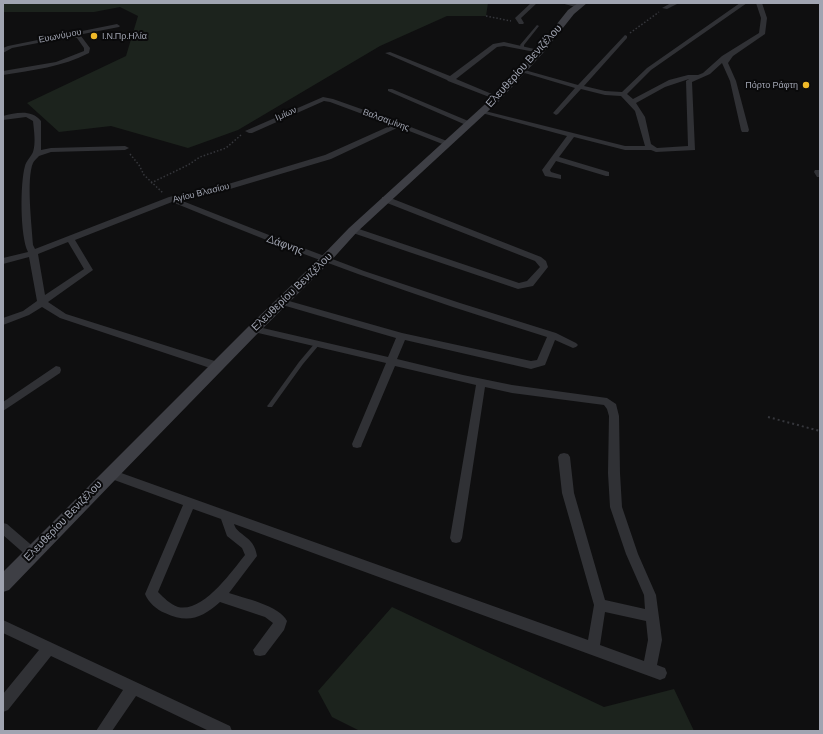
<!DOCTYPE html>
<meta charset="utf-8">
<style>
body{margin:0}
#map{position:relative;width:823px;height:734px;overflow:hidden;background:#0f0f10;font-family:Montserrat,sans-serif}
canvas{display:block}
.frame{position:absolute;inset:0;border:4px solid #a0a4b1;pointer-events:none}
</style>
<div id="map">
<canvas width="823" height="734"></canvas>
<div class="frame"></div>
</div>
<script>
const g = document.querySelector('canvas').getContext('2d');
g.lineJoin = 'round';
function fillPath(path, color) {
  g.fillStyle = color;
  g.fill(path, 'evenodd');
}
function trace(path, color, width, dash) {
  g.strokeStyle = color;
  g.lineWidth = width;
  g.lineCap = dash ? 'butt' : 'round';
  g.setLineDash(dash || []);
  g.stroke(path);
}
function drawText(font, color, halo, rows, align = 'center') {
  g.font = font + ' Montserrat,sans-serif';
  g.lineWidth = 4;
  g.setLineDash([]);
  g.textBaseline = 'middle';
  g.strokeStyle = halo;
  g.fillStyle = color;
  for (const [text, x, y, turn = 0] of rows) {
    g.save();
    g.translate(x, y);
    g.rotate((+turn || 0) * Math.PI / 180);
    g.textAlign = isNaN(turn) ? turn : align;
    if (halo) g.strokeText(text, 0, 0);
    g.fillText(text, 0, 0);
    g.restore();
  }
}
fillPath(new Path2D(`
 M3,3H488L486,16H447L380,46L238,130L188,148L111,126L59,132L27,103L126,56L138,16L120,7L94,12H3Z
 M392,607L604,707L674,689L694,731H360L332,717L318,691Z`), '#1c231d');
trace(new Path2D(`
 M486,16L511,21
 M630,33L659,12
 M130,154L139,165L144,175L163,193
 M151,183L188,165L200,157L226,148L241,135`), '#36373c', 1.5, [1.5, 2]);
trace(new Path2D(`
 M768,417L820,431`), '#36373c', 2, [2, 3]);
fillPath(new Path2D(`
 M537,25L539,26L524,45V49H522L520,45Z
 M317,342L319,344V345L303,364L272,407H268L267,406L268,405L299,362L315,343Z`), '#303135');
fillPath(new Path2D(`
 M531,3H537L521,18L524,23L523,24H519L515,18Z
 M561,3H573L582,6L579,8Z
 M671,3H679L667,9L662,8Z
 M740,3H747L651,70L627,94L633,99L669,80L688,75H698L703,73L722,56L759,33L761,18L756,3H762L767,18L765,34L733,56L728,63L736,81L749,130L748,132H742L741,130L730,81L722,63L710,74L692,82L695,150L656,152L651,150H625L574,137L559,157L609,172V176H606L556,161L550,170L551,172L561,175V179L545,176L542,170L567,136L478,112L481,110L625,146H645L635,111L621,96L605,95L581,89L558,114L556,115L553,113L575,88L518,71L521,69L578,85L625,35L627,36V38L584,86L605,91L622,92L647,68ZM689,79L686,81L688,146L657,148L651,144L645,117L636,103L665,87Z
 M117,24L120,26L119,27L78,35L81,36L90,48L89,53C62,67 33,70 3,75V71L56,62L84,51V48L77,38L69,37L12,48L3,53V48L8,46Z
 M504,42L543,51L540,53L504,46L497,47L456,79L499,97V99L497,100L448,81L447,80L385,53L390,52L450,76L493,44Z
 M388,89H392L473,123L469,125H466L388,91Z
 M323,97L333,99L398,122H403V124L452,143L448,145H445L399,127L331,159L230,189L180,200L269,235L364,271L460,303L556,333L576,343L578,345L576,347L573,348L555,340L545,365L531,369L405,340L397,359L463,375L512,385L607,398L616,404L619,416L620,473L622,507L638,554L656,595L662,640L657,665L665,668L667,673L665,678L660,680L234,524C237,536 254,535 257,556L229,593C244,598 280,606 287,621L284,630L265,655L260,656L255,655L253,650L273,623L265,617L220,602C202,618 188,624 165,613C157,610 148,602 145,594L183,505L106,477L104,474L106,471L110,469L588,640L594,605L562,493L558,457L560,454L564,453L568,454L570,457L574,493L605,600L645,609L644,595L626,554L610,507L608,473L609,416L607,409L604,405L512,393L485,387L462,538L460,542L456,543L452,542L450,538L476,385L395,366L362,444L361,447L357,448L353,447L352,444L386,363L254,332L249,329L254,326L388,357L396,338L279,304L277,302L279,300L282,299L402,333L531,361L537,360L547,337C420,298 295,253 172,202L75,240L93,270L48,302L66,314L221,363L222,366L221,369H213L60,318L42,307L29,315L3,325V318L23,311L37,301L29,257L3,264V258L28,252C20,236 20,183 25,166C26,161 31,157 33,152C36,143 34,131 33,121L26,117L3,120V116C16,113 31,109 41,121V150L51,148L125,146L129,148L125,150L51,152L39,156C37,158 34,161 33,163C26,179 32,227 33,245L35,249L169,197L225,185L325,155L392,125L330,102L324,101L252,133H249L245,131ZM68,242L84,269L45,295L38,254ZM193,509L221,519L227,536L242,548L245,555C232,571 203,613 178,607C170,604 164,598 158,592ZM605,612L646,621L648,640L644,661L600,645Z
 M815,170H820V177H817L814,172Z
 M382,197H388L541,257L546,261L548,267L533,286L518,289L350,232L349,230L350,228H356L519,283L527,281L540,267L535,261L382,201Z
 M56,366L60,367L61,370L60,373L3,411V402Z
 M3,523L7,524L36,549L38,553L36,557L32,558L28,557L3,535Z
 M3,620L230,726L232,731H209L136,696L112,731H96L123,690L51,656L8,710L3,712V694L39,650L3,633Z`), '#303135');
fillPath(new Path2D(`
 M578,3H587L574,14L543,53L500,100L357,232L329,263L259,332L116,479L9,590L3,592V572L249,326L321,257L349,228L494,96L537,49L568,10Z`), '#3e3f45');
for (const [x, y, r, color] of [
 [94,36,4,"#efb828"],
 [806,85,4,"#efb828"]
]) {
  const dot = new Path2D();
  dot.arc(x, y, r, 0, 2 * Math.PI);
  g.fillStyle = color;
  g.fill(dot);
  trace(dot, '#0a0a0b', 1.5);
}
drawText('9px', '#a0a4b1', '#0a0a0b', [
 ["Ευωνύμου",60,36,-11],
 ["Ιμίων",286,114,-23],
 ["Βαλσαμίνης",386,120,20],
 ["Αγίου Βλασίου",201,193,-14]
]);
drawText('9px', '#a0a4b1', '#0a0a0b', [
 ["Ι.Ν.Πρ.Ηλία",102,36],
 ["Πόρτο Ράφτη",798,85,"right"]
], 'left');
drawText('11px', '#a0a4b1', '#0a0a0b', [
 ["Ελευθερίου Βενιζέλου",524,66,-48],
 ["Δάφνης",285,245,20],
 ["Ελευθερίου Βενιζέλου",292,292,-44],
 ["Ελευθερίου Βενιζέλου",63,521,-46]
]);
</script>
